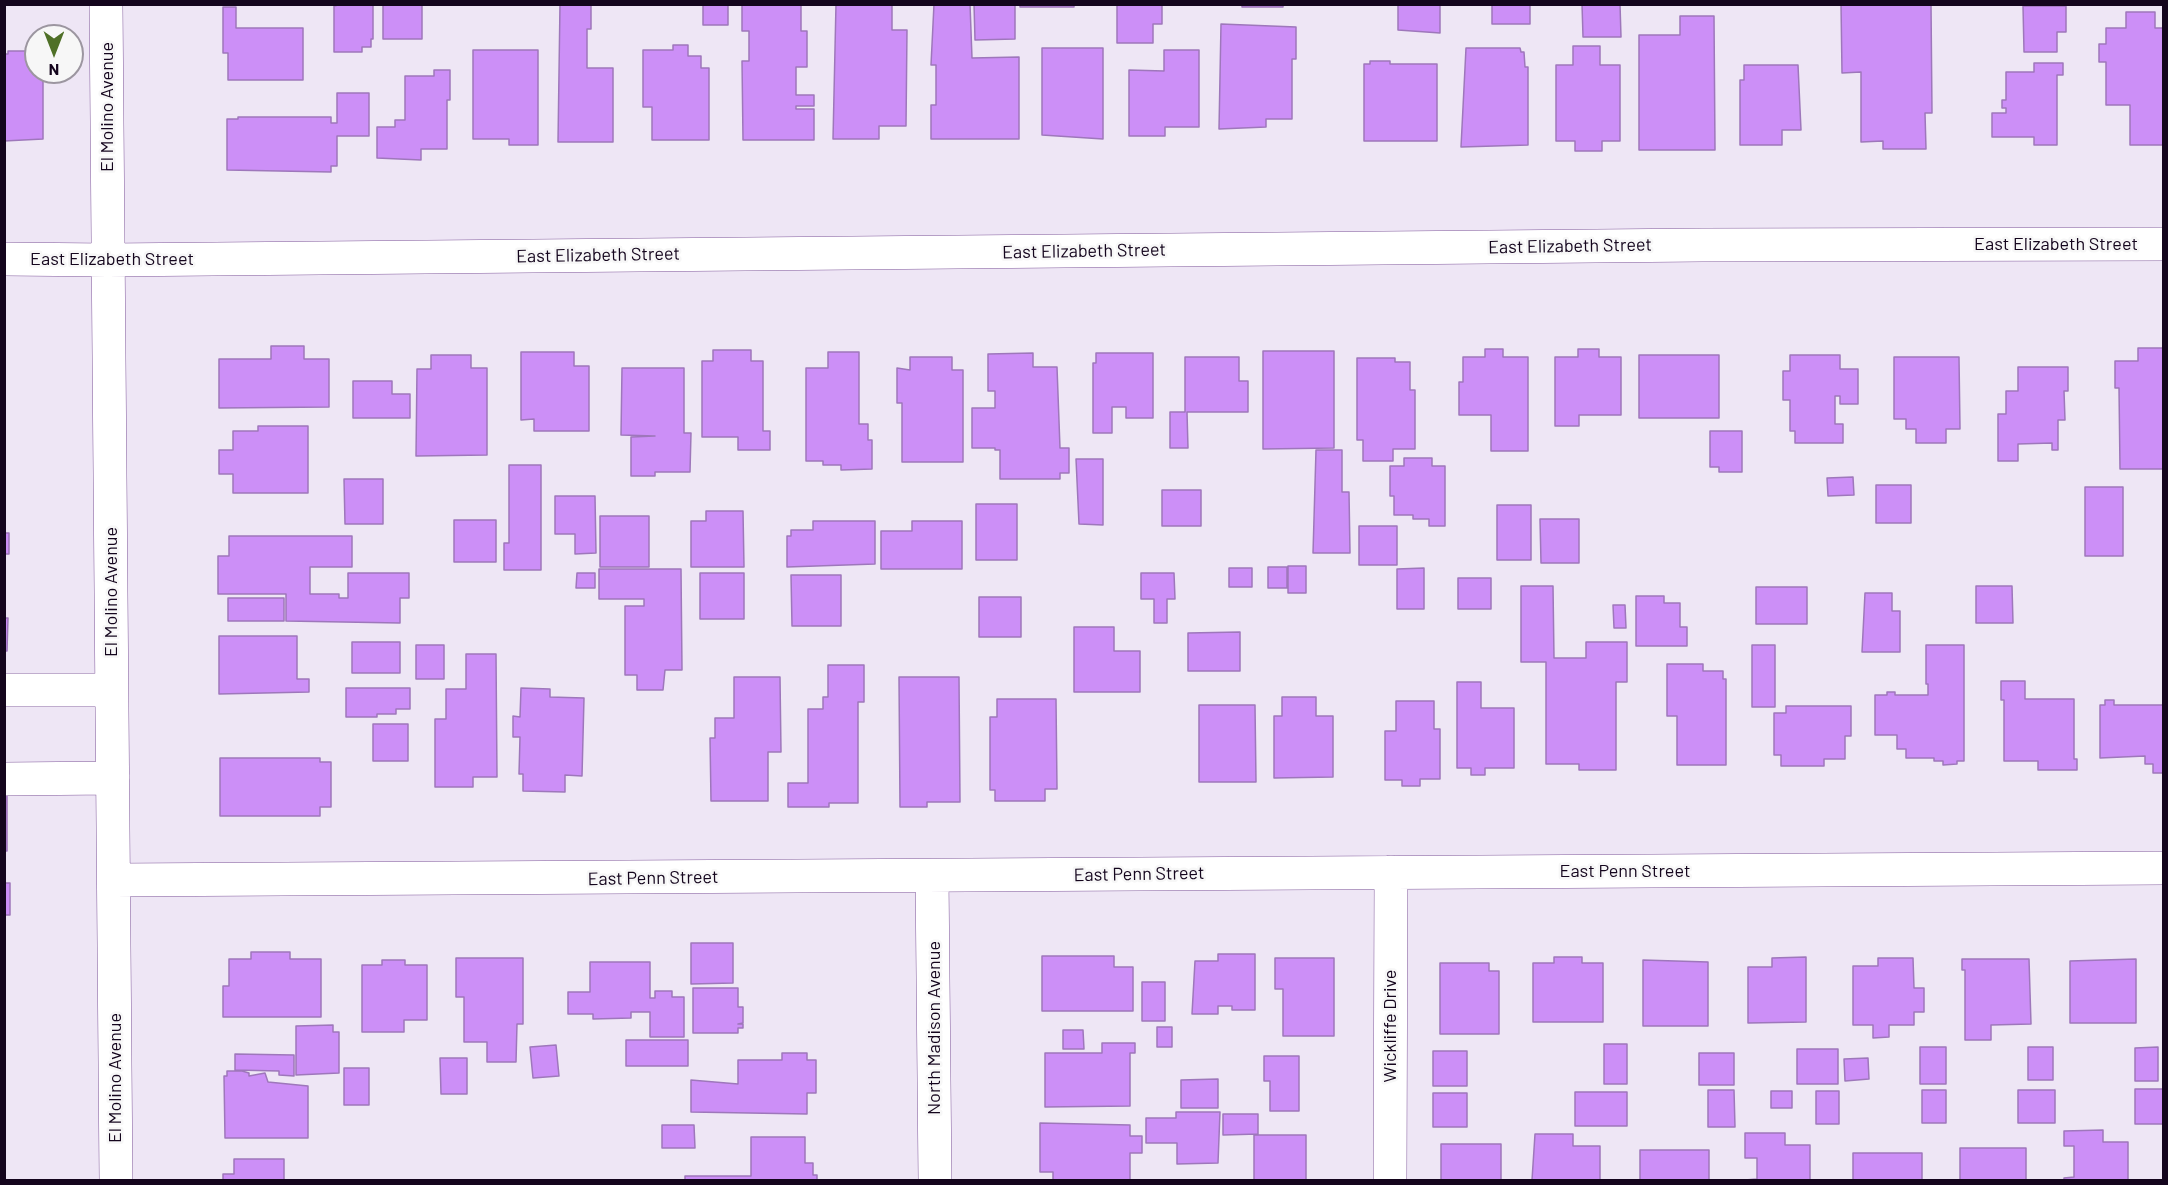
<!DOCTYPE html>
<style>
body{margin:0}
#map{position:relative;width:2168px;height:1185px;overflow:hidden;background:#eee6f5;font-family:Barlow,sans-serif}
canvas{display:block}
.frame{position:absolute;inset:0;border:6px solid #14051d;pointer-events:none}
.north{position:absolute;left:24px;top:24px;width:60px;height:60px;box-sizing:border-box;background:#f7f7f7;border:2px solid #9c96a0;border-radius:50%;rotate:180deg;font-size:16px;font-weight:700;line-height:24px;text-align:center;color:#14051d}
.north::after{content:'';display:block;margin:auto;width:21px;height:27px;background:#4f7027;clip-path:polygon(50% 0,100% 100%,50% 72%,0 100%)}
</style>
<div id="map">
<canvas width="2168" height="1185"></canvas>
<div class="frame"></div>
<div class="north">N</div>
</div>
<script>
const g = document.querySelector('canvas').getContext('2d');
g.lineJoin = 'round';
function fillPath(path, color) {
  g.fillStyle = color;
  g.fill(path, 'evenodd');
}
function trace(path, color, width, dash) {
  g.strokeStyle = color;
  g.lineWidth = width;
  g.lineCap = dash ? 'butt' : 'round';
  g.setLineDash(dash || []);
  g.stroke(path);
}
function drawText(font, color, halo, rows, align = 'center') {
  g.font = font + ' Barlow,sans-serif';
  g.lineWidth = 5;
  g.setLineDash([]);
  g.textBaseline = 'middle';
  g.strokeStyle = halo;
  g.fillStyle = color;
  for (const [text, x, y, turn = 0] of rows) {
    g.save();
    g.translate(x, y);
    g.rotate((+turn || 0) * Math.PI / 180);
    g.textAlign = isNaN(turn) ? turn : align;
    if (halo) g.strokeText(text, 0, 0);
    g.fillText(text, 0, 0);
    g.restore();
  }
}
const building = new Path2D(`
 M343,4H373V39H371V47H362V52H334V6Z
 M383,4H422V39H383Z
 M560,4H591V29H587V68H613V142H558Z
 M703,4H728V25H703Z
 M742,4H801V31H807V67H796V95H814V106H796V109H814V140H743L742,61H749V31H742Z
 M836,4H892V30H907L906,126H879V139H833Z
 M934,4H970L972,58L1019,57V139H931V105H936V65H931Z
 M974,4H1015V39L975,40Z
 M1020,4H1074V7H1020Z
 M1242,4H1283V7H1242Z
 M1398,4H1440V33L1398,30Z
 M1492,4H1530V24H1492Z
 M1582,4H1620L1621,37H1583Z
 M1841,4H1931L1932,113H1925L1926,149H1883V141L1861,142V72L1842,73Z
 M1117,5H1162V24H1153V43H1117Z
 M2023,6H2066V32H2057V52H2024Z
 M223,7H236V28H303V80H228V53H223Z
 M2126,12H2155V28H2164V145H2130V105H2106V62H2099V44H2106V28H2126Z
 M1680,16H1714L1715,150H1639V35H1680Z
 M1221,24L1296,27V59H1292V119H1266V127L1219,129Z
 M673,45H688V56H701V68H709V140H652V107H643V50H673Z
 M1573,46H1600V65H1620V141H1602V151H1575V141H1556V65H1573Z
 M1042,48H1103V139L1042,135Z
 M1466,48H1520L1521,52H1524L1525,67H1528V145L1461,147Z
 M473,50H538V145H509V139H473Z
 M1164,50H1199V127H1165V136H1129V70L1164,71Z
 M8,51H36V72H43V139L4,141V54H8Z
 M1370,61H1390V64H1437V141H1364V64H1370Z
 M2034,63H2063V75H2057V145H2034V137H1992V113H2006V108H2002V100H2006V72H2034Z
 M1744,65H1798L1801,130H1782V145H1740V80H1744Z
 M434,70H450V100H447V149H421V160L377,158V127H395V120H405V76H434Z
 M337,93H369V136H337V166H331V172L227,170V119H238V117H331V123H337Z
 M271,346H304V359H329V407L219,408V359H271Z
 M2138,348H2164V469H2120L2119,388H2115V361H2138Z
 M1485,349H1503V357H1528V451H1491V415H1459V382H1463V357H1485Z
 M1578,349H1599V357H1621V415H1579V426H1555V357H1578Z
 M713,350H751V361H763V431H770V450H738V437H702V361H713Z
 M1263,351H1334V448L1263,449Z
 M521,352H574V366H589V431H534V419L521,420Z
 M828,352H859V424H868V440H872V469L841,470V465H823V461H806V368H828Z
 M1033,353V367H1057L1060,448H1069V473H1060V479H1000V450H995V448H972V408H995V391H988V354Z
 M1096,353H1153V418H1126V407H1112V433H1093V363H1096Z
 M431,355H471V368H487V455L416,456L417,369H431Z
 M1639,355H1719V418H1639Z
 M1790,355H1840V369H1858V404H1840V396H1835V424H1843V443H1795V431H1790V400H1783V371H1790Z
 M910,357H952V370H963V462H902V403H897V368L910,370Z
 M1185,357H1239V381H1248V412H1187L1188,448H1170V412H1185Z
 M1894,357H1959L1960,429H1946V443H1916V429H1906V419H1894Z
 M1357,358H1395V362H1410V390H1415V449H1393V461H1363V440H1357Z
 M2018,367H2068V391H2064L2065,420H2058V450H2052V443L2018,444V461H1998V414H2006V391H2018Z
 M622,368H684V433H691L690,472H655V476H631V437L655,436L621,435Z
 M353,381H392V394H410V418H353Z
 M258,426H308V493H233V474H219V450H233V431H258Z
 M1710,431H1742V472H1719V467H1710Z
 M1316,450H1342V492H1349L1350,553H1313Z
 M1404,458H1432V466H1445V526H1429V519H1413V515H1394V496H1390V466H1404Z
 M1076,459H1103V525L1079,524Z
 M509,465H541V570H504V543H509Z
 M1853,477L1854,495L1828,496L1827,478Z
 M344,479H383V524H345Z
 M1876,485H1911V523H1876Z
 M2085,487H2123V556H2085Z
 M1162,490H1201V526H1162Z
 M555,496H595L596,553L575,554V534H555Z
 M976,504H1017V560H976Z
 M1497,505H1531V560H1497Z
 M706,511H743L744,567H691V521H706Z
 M600,516H649V567H600Z
 M1540,519H1579V563H1541Z
 M454,520H496V562H454Z
 M813,521H875V564L787,567V536H791V530H813Z
 M912,521H962V569H881V531H912Z
 M1359,526H1397V565H1359Z
 M4,533H9V554H4Z
 M229,536H352V567H310V594H339V598H348V573H409V598H400V623L286,621V594H218V556H229Z
 M1288,566H1306V593H1288Z
 M1268,567H1287V588H1268Z
 M1229,568H1252V587H1229Z
 M1424,568V609H1397V569Z
 M599,569H681L682,670H665L663,690H637V675H625V606H644V599H599Z
 M577,573H595V588H576Z
 M700,573H744V619H700Z
 M1141,573H1174L1175,599H1167V623H1154V599H1141Z
 M791,575H841V626H792Z
 M1458,578H1491V609H1458Z
 M1521,586H1553L1554,658H1586V642H1627V682H1616V770H1579V764H1546V662H1521Z
 M1976,586H2012L2013,623H1976Z
 M1756,587H1807V624H1756Z
 M1865,593H1892V611H1900V652H1862Z
 M1636,596H1664V603H1680V627H1687V646H1636Z
 M979,597H1021V637H979Z
 M228,598H284V621H228Z
 M1613,605H1625L1626,628H1614Z
 M4,618H8L7,651H4Z
 M1074,627H1114V651H1140V692H1074Z
 M1240,632V671H1188V633Z
 M219,636H297V679H309V692L219,694Z
 M352,642H400V673H352Z
 M416,645H444V679H416Z
 M1752,645H1775V707H1752Z
 M1926,645H1964V761H1957V764L1943,765V761H1934V758H1906V749H1897V735H1875V695H1887V692H1895V695H1928V684H1926Z
 M466,654H496L497,777H473V787H435V719H446V689H466Z
 M1667,664H1703V671H1723V679H1726V765H1677V716H1667Z
 M828,665H864V702H858V803H829V807H788V783H808V709H823V697H828Z
 M734,677H780L781,752H768V801H711L710,738H715V718H734Z
 M899,677H959L960,802H927V807H900Z
 M2001,681H2025V699H2074V759H2077V770H2038V761H2004V700H2001Z
 M1457,682H1481V708H1514V768H1485V775H1471V768H1457Z
 M346,688H410V709H396V714H377V717H346Z
 M521,688L550,689V697L584,698L582,776L565,775V792L523,791V774H519L520,737H513V716L520,717Z
 M1282,697H1316V716H1333V777L1274,778V716H1282Z
 M997,699H1056L1057,789H1045V801H995V790H990V717H997Z
 M2105,700H2114V705H2164V773H2153V764H2145V756L2100,758V705H2105Z
 M1396,701H1434V729H1440V779H1420V786H1402V780H1385V731H1396Z
 M1199,705H1255L1256,782H1199Z
 M1786,706H1851V736H1845V759H1824V766H1781V755H1774V713H1786Z
 M373,724H408V761H373Z
 M220,758H320V762H331V807H320V816H220Z
 M4,794H7V851H4Z
 M4,883H10V915H4Z
 M691,943H733V983L691,984Z
 M251,952H290V959H321V1017H223V986H229V959H251Z
 M1218,954H1255V1010H1232V1006H1218V1014H1192L1195,961H1218Z
 M1042,956H1114V967H1133V1011H1042Z
 M1554,957H1582V963H1603V1022H1533V963H1554Z
 M1806,957V1022L1748,1023V967H1772V958Z
 M456,958H523V1024H517L516,1062H487V1042H464V997H456Z
 M1275,958H1334V1036H1283V989H1275Z
 M1878,958H1913L1914,988H1924V1012H1914V1025H1889V1037L1873,1038V1025H1853V966H1878Z
 M1962,959H2029L2031,1024L1991,1025V1040H1965V970H1962Z
 M2136,959V1023H2070V961Z
 M382,960H405V965H427V1020H404V1032H362V965H382Z
 M1643,960L1708,962V1026H1643Z
 M590,962H650V998H655V991H672V997H684V1037H650V1012H631V1018L593,1019V1014H568V992H590Z
 M1440,963H1489V971H1499V1034H1440Z
 M1142,982H1165V1021H1142Z
 M693,988H738V1007H743V1023L738,1024H743V1028H738V1033H693Z
 M333,1025V1032H339V1073L296,1075V1026Z
 M1157,1027H1172V1047H1157Z
 M1063,1030H1083L1084,1049H1063Z
 M626,1040H688V1066H626Z
 M1102,1043H1135V1053H1130V1106L1045,1107V1053H1102Z
 M1604,1044H1627V1084H1604Z
 M556,1045L559,1076L533,1078L530,1047Z
 M1920,1047H1946V1084H1920Z
 M2028,1047H2053V1080H2028Z
 M2158,1047V1081H2135V1048Z
 M1797,1049H1838V1084H1797Z
 M1433,1051H1467V1086H1433Z
 M782,1053H807V1060H816V1093H807V1114L691,1112V1080L738,1084V1060H782Z
 M1699,1053H1734V1085H1699Z
 M235,1054L294,1055V1076L279,1075V1071L235,1070Z
 M1264,1056H1299V1111H1270V1081H1264Z
 M440,1058H467V1094H441Z
 M1868,1058L1869,1079L1845,1081L1844,1059Z
 M344,1068H369V1105H344Z
 M227,1071H242L249,1073V1076L265,1073L268,1082L308,1086V1138H225L224,1076H227Z
 M1218,1079V1108H1181V1080Z
 M2135,1089H2164V1124H2135Z
 M1708,1090H1734L1735,1127H1708Z
 M1922,1090H1946V1123H1922Z
 M2018,1090H2055V1123H2018Z
 M1771,1091H1792V1108H1771Z
 M1816,1091H1839V1124H1816Z
 M1575,1092H1627V1126H1575Z
 M1433,1093H1467V1127H1433Z
 M1176,1112H1220L1218,1163L1177,1164V1143H1146V1118H1176Z
 M1223,1114H1258V1134L1223,1135Z
 M1040,1123L1130,1125V1136H1142V1153H1130V1180H1053V1172H1040Z
 M662,1125H694L695,1148H662Z
 M2103,1130V1142H2128V1180H2064V1178L2074,1177V1146H2064V1131Z
 M1745,1133H1785V1145H1810V1180H1745L1757,1179V1158H1745Z
 M1535,1134H1573V1146H1600V1180H1532Z
 M1254,1135H1306V1180H1254Z
 M751,1137H805V1163H813V1175H817V1180H685V1176H751Z
 M1441,1144H1501V1180H1441Z
 M1960,1148H2026V1180H1960Z
 M1640,1150H1709V1180H1640Z
 M1853,1153H1922V1180H1853Z
 M234,1159H284V1180H223V1174H234Z`);
fillPath(building, '#cc8ff7');
trace(building, '#9e77bb', 1.5);
const minor = new Path2D(`
 M106,4L116,1180
 M4,259L108,260L1702,245L2164,244
 M4,690H111
 M4,779L113,778
 M932,876L935,1180
 M114,880L2164,868
 M1390,1180L1391,872`);
trace(minor, '#815a9c', 34);
trace(minor, '#fff', 33);
drawText('18px', '#14051d', '#f7f7f7', [
 ["El Molino Avenue",107,107,-90],
 ["East Elizabeth Street",2056,244],
 ["East Elizabeth Street",1570,246,-1],
 ["East Elizabeth Street",1084,251,-1],
 ["East Elizabeth Street",598,255,-1],
 ["East Elizabeth Street",112,259],
 ["El Molino Avenue",111,592,-90],
 ["East Penn Street",1625,871],
 ["East Penn Street",1139,874,-1],
 ["East Penn Street",653,878,-1],
 ["Wickliffe Drive",1390,1026,-90],
 ["North Madison Avenue",934,1028,-90],
 ["El Molino Avenue",115,1078,-90]
]);
</script>
